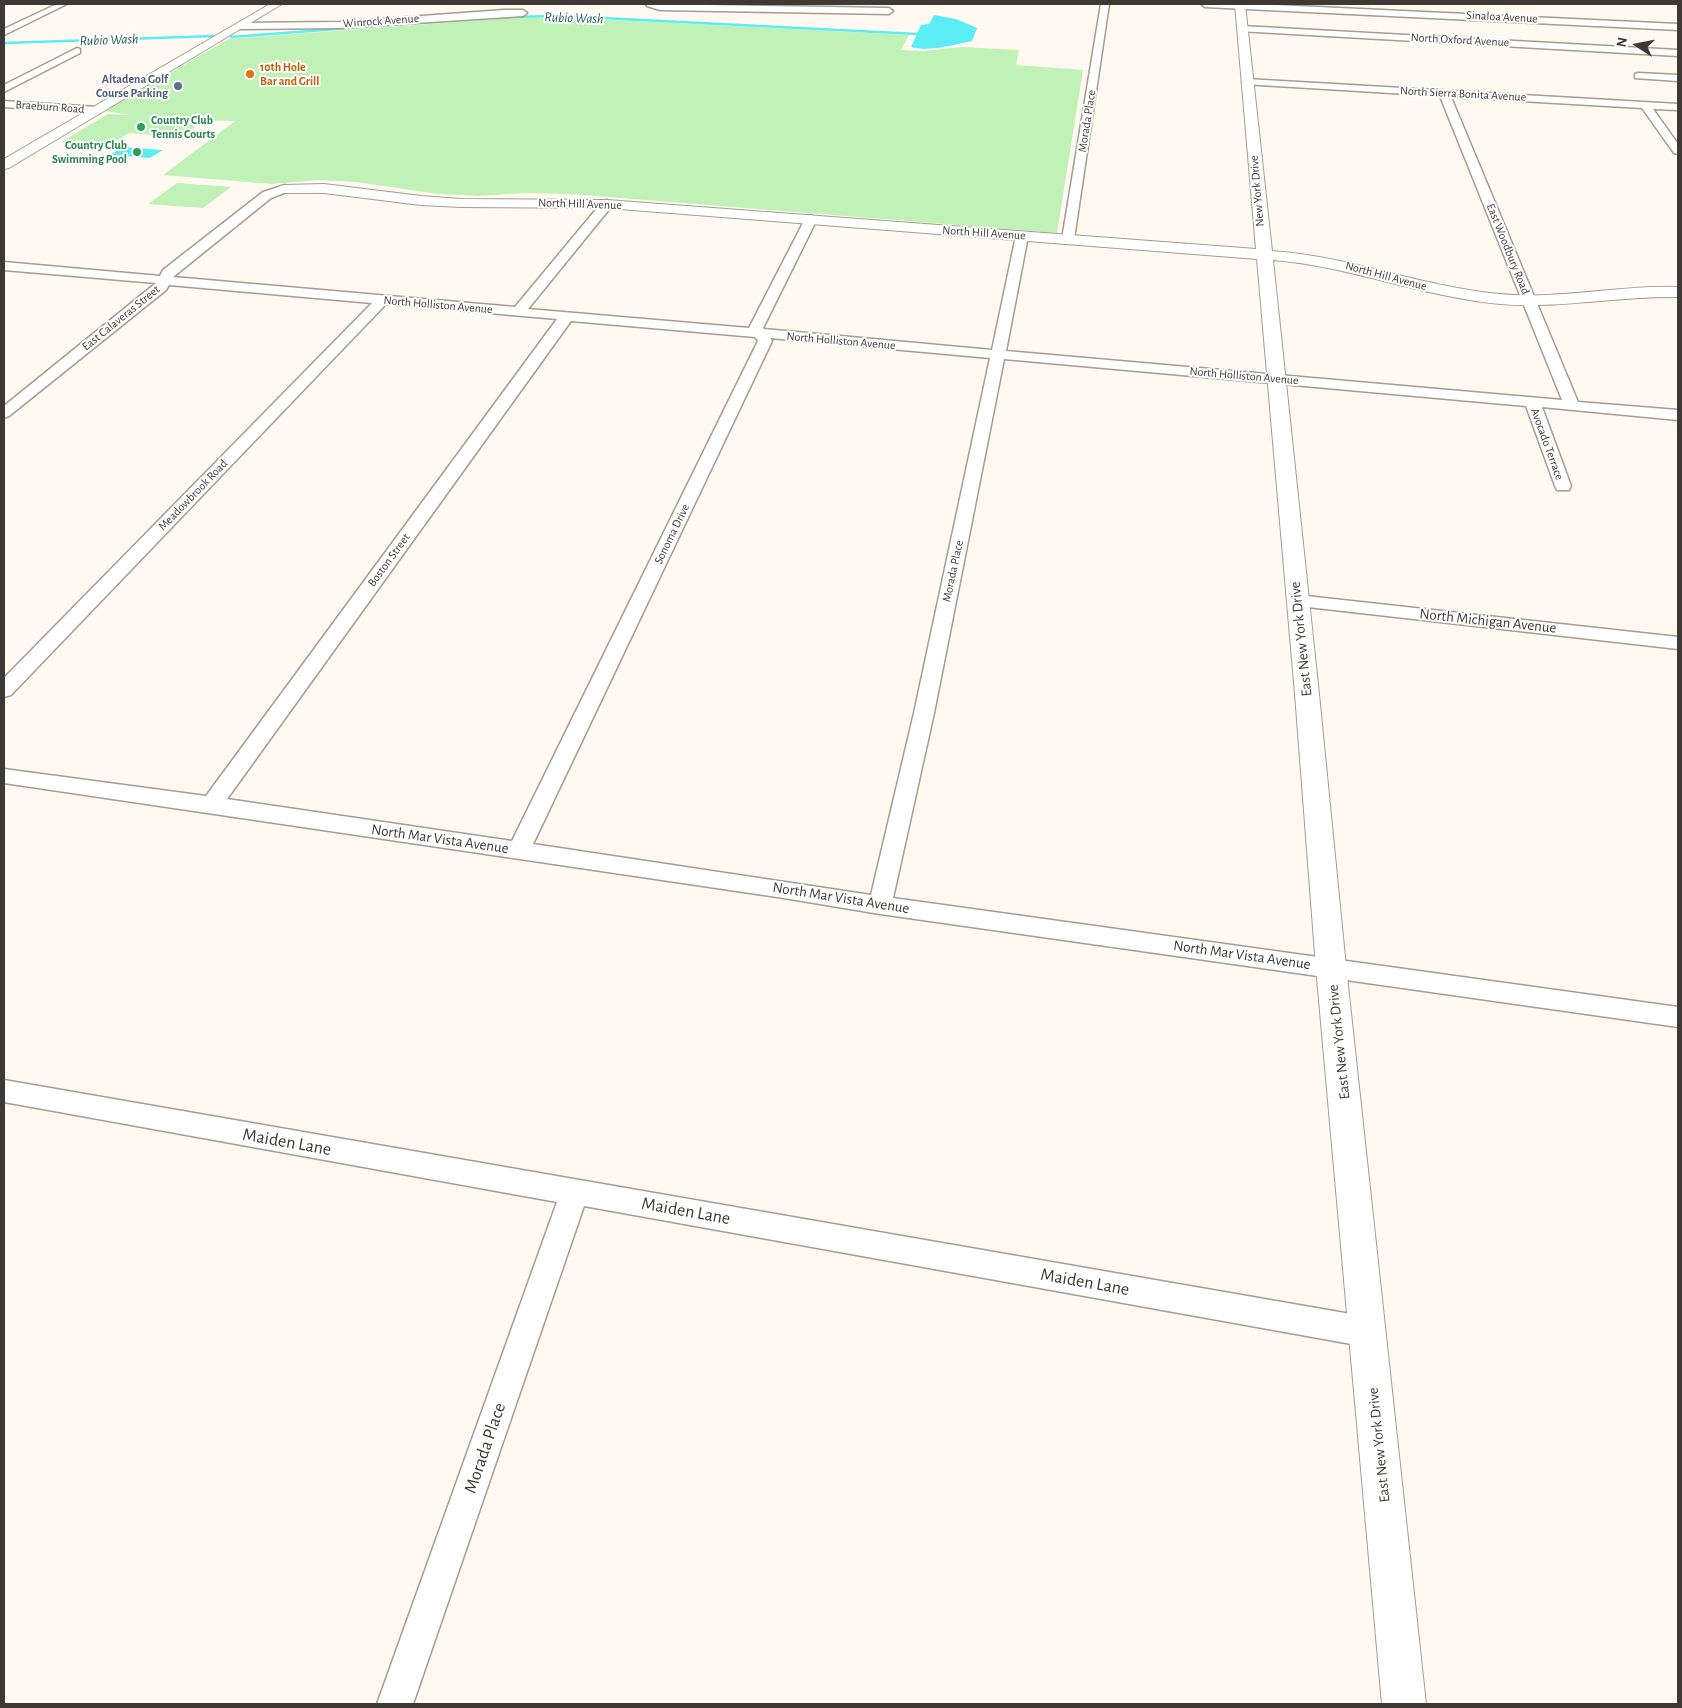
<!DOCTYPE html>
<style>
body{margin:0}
#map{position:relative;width:1682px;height:1708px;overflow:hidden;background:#fff9f1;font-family:"Alegreya Sans",sans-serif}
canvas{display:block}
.frame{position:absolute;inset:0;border:5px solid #3e3934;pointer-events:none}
.north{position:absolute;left:1612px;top:20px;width:50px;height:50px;-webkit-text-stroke:4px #fff;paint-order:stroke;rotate:281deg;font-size:14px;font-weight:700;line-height:20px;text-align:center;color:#3e3934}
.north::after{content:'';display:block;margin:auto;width:18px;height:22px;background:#3e3934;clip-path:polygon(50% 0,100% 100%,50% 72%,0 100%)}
</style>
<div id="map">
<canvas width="1682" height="1708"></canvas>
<div class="frame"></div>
<div class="north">N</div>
</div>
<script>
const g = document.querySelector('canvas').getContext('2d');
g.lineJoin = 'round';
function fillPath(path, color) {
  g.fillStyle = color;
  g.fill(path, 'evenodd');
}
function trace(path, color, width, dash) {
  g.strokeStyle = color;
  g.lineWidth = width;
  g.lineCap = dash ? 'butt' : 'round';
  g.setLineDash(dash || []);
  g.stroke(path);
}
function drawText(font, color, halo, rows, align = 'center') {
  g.font = font + ' "Alegreya Sans",sans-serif';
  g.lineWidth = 4;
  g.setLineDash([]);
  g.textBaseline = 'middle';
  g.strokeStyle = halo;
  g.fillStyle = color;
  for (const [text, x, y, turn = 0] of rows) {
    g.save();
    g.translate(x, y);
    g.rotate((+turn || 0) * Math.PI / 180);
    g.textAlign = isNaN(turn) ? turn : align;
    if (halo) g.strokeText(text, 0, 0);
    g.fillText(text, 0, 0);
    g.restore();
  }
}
fillPath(new Path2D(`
 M521,17L636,21L909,35L901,50L922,51L963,47L1019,50L1016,65L1083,70L1057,233L571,194L525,193L479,196L438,194L356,182L318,180L272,184L163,175L235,121L205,120L180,137L129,133L109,146L61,142L108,114L131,115L104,111L229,39Z
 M177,183L231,187L203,208L148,204Z`), '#c0f1b7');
fillPath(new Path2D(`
 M934,15L956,19L977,28L972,41C952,45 931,52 911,47L921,25L929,24Z
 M123,147L163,150L150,158L110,155Z`), '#5becf4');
trace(new Path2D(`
 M504,17L563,16L917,34
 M231,37L469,19
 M4,43L215,36`), '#5becf4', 2.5);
const street = new Path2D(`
 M57,4H67L4,35V29Z
 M646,4L889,8L893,11L889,14L660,10L647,6Z
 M1101,4H1109L1074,239L1068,243L1062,239Z
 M1201,4H1254L1678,24V30L1205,7Z
 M504,10H523L527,13L523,16L339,28L240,29L235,26L240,23L339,22Z
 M1242,26L1678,50V56L1239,31V27Z
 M77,48L80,49V53L4,92V85Z
 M1638,73L1678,75V81L1635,78V74Z
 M1247,79L1678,104V110L1653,109L1678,144V154L1674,153L1642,108L1451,97L1578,402L1678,410V420L1542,407L1571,486L1569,490H1557L1555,486L1526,406L1004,359L934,713L893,898L1678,1007V1027L880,914L784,898L4,783V769L206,796L557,319L386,304L11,695L4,697V678L372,303L169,285L166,290L9,416L4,418V406L156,283L4,270V262L160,276L163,270L263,192L285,185L289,187L291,189L289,191L271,198L173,277L515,307L603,201L607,200L613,204L611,207L528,309L749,328L805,219L811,215L817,219L763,328L764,329L992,350L1016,236L1022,232L1028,236L1006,351L1562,400L1440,96L1243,84L1242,82ZM571,321L755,337L758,341L512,841L227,799ZM770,338L990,358L914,713L871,895L533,844L772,341Z
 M4,101L97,107L102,110L97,113L4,107Z
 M1297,595L1678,637V649L1290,605L1288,601L1290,597Z
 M4,1080L1368,1317L1379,1321L1383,1332L1379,1343L1368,1347L584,1206L413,1704H377L557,1202L4,1102Z`);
const secondary = new Path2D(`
 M270,4H282L9,168L4,169V159Z
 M1235,4H1245L1272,251C1349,256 1422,287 1500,294C1559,300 1619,285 1678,287V297C1619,296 1559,309 1500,304C1423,297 1350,266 1273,260L1319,694L1346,967L1426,1704H1382L1316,967L1295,694L1257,259L607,208L461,207L421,205L324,193H285L280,192L278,189L280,186L285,185L324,184L421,196L461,199L607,200L1256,249Z`);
trace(street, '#a69c8f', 3);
trace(secondary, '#a69c8f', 2);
fillPath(street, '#fff');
fillPath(secondary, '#fff');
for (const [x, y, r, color] of [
 [250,74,5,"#e8710a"],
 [178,86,5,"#5c6f8a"],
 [141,127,5,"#2e9e5b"],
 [137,152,5,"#2e9e5b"]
]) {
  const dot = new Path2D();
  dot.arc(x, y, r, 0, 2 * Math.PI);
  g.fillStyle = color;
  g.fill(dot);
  trace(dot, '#fff', 2);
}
drawText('12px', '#3e3934', '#fff', [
 ["Sinaloa Avenue",1502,17,3],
 ["Winrock Avenue",381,21,-4],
 ["North Oxford Avenue",1460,40,3],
 ["North Sierra Bonita Avenue",1463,94,3],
 ["Braeburn Road",50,107,4],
 ["Morada Place",1087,121,-81],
 ["New York Drive",1257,191,-95],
 ["North Hill Avenue",580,204,2],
 ["North Hill Avenue",984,233,4],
 ["East Woodbury Road",1508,249,68],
 ["North Hill Avenue",1386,276,15],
 ["North Holliston Avenue",438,305,5],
 ["East Calaveras Street",121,318,-39],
 ["North Holliston Avenue",841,341,5],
 ["North Holliston Avenue",1244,376,5],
 ["Avocado Terrace",1547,444,70],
 ["Meadowbrook Road",193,495,-46],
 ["Sonoma Drive",672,534,-64],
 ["Boston Street",389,560,-54],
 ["Morada Place",953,571,-78]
]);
drawText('bold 12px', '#c56008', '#fff', [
 ["10th Hole",260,67],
 ["Bar and Grill",260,81]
], 'left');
drawText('bold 12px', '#4e5e75', '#fff', [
 ["Altadena Golf",168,79],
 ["Course Parking",168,93]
], 'right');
drawText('bold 12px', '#27864d', '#fff', [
 ["Country Club",151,120],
 ["Tennis Courts",151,134],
 ["Country Club",127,145,"right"],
 ["Swimming Pool",127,159,"right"]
], 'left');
drawText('italic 14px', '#1d5a5d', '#fff', [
 ["Rubio Wash",574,18,2],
 ["Rubio Wash",109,40,-2]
]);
drawText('15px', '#3e3934', '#fff', [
 ["North Michigan Avenue",1488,621,6],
 ["East New York Drive",1301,639,-96],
 ["North Mar Vista Avenue",440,839,8],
 ["North Mar Vista Avenue",841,898,9],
 ["North Mar Vista Avenue",1242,955,8],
 ["East New York Drive",1339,1042,-96],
 ["East New York Drive",1379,1445,-96]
]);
drawText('18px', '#3e3934', '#fff', [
 ["Maiden Lane",287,1142,10],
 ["Maiden Lane",686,1211,10],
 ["Maiden Lane",1085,1282,10],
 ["Morada Place",485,1448,-71]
]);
</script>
